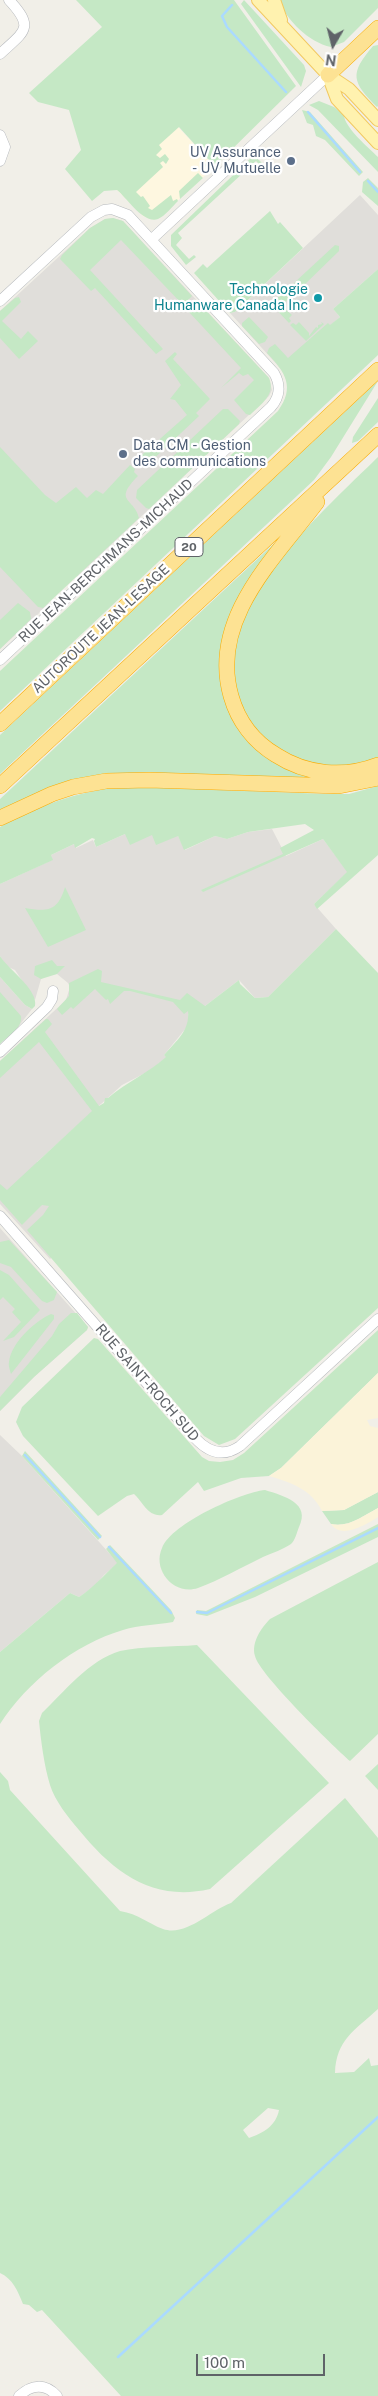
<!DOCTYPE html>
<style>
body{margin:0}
#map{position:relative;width:378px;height:2396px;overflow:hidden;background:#f1efe8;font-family:"Public Sans",sans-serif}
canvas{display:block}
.north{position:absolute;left:308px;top:20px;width:50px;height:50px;-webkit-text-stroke:4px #fff;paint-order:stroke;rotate:188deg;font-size:14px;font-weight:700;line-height:20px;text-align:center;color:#5f6368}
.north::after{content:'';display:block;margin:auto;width:18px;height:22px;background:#5f6368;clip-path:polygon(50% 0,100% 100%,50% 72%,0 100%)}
.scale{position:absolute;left:196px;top:2354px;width:129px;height:22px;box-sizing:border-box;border:2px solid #5f6368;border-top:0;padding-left:6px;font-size:15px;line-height:18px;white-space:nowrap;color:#5f6368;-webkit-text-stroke:4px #fff;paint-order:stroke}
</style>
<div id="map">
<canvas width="378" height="2396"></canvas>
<div class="north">N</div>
<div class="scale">100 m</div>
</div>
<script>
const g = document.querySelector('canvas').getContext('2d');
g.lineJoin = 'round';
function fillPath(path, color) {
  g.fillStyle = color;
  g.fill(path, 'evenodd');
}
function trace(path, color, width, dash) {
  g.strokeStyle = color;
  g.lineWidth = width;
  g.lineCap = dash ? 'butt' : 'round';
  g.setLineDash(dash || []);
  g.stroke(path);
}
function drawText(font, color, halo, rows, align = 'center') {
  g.font = font + ' "Public Sans",sans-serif';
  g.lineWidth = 4.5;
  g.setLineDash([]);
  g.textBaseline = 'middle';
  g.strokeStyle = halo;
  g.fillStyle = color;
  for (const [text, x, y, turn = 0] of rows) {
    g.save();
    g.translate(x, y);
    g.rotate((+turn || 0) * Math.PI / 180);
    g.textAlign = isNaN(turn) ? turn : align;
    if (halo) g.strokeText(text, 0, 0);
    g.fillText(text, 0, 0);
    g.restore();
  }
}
fillPath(new Path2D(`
 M178,127L209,160L204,165L210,171L160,217L150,219L143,216L113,186Z`), '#fef7e0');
fillPath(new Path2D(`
 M360,195L378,215V269L333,309L340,317L281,369L230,313L235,312Z
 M105,219L113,218L123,221L269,378L272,390L269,396L77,577L0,494V311L90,228Z
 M0,543L49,604L0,649Z
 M272,829L286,856L323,839L348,872L314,904L336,929L268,997L255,998L239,980L205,1006L188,1011L189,1020L186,1028L164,1055L167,1057L151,1070L122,1085L37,1162L82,1229L50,1259L0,1204V1061L66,1000L70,987L68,983L57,974L48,975L41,979L35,1000L15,970L6,966L0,956V884L52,860L51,855L74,844L76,848L93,840L96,847L125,834L178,836L185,850L215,836L227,839L248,832Z
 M0,977L25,1005L32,1009L18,1027L0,1044Z
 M0,1228L88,1327L87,1330L34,1377L0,1411Z
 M0,1435L22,1456L118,1563L104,1575L94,1587L79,1597L70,1593L0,1652Z`), '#e0deda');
fillPath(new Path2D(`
 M76,0H234L296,86L210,171L204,165L209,160L179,127L159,145L162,149L156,155L160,158L165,154L169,159L166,164L163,161L160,163L163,167L136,192L141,197L143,196L150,206L148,208L152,210L171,195L173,201L177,199L178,201C173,206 165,216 158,219C143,224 127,198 117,190L104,191L92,201L65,169L81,150L69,110L38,102L29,93L102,27Z
 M244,0L304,65L306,71L301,87L241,4Z
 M278,0H378V8L344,42L331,47C308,42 288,21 278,0Z
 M378,45V106L377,107C352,82 349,74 373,46Z
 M319,101L334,107L344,115C344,127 369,148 378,157V172L318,110L309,105Z
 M302,110L310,112L363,172L359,176L325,140L316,136L313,125L307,123Z
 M254,155L263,164L261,166L256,161L178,233L182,238L176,245L189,259L194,255L196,257L186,265L171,246V235Z
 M198,173L203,178L180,199L179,191Z
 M368,178L378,188V206L362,192L363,182Z
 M270,211L278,224L280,222L303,248L235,312L230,313L194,273L203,264L207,268Z
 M105,219L113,218L123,221L192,296L183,305L121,240L90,270L163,349L156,354L95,288L91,291L60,259L62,255L90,228Z
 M335,245L339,246V251L300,289L294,283Z
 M378,269V355L0,711V671L278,411C295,387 286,373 267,353L269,348L275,344L288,358L328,323L330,325L340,317L333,309Z
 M290,286L296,292L284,303L281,302L279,304L292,315L289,318L291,321L289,323L271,304Z
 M19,297L21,302L2,321L21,339L28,331L38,341L19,359L0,338V311L15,298Z
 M199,303L269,378C276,395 261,404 250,415L246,414L234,400L254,380L248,374L243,376L239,373L221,388L241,368L189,312Z
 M249,317L268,337L265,342L259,344L242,326V323Z
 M299,322L309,333V336L316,327L318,328V325L322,324L321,322L324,324L306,341L290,325L293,323L296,325Z
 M175,352L177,354L173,359L210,399L196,413L199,416L145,467L135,461L187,415L175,400L170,399L181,385L165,361Z
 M378,381L331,457L314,480L0,774V735Z
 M378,398V422L358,441L352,443L353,437Z
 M223,409H228L240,421L239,424L149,509L146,508L136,498L137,490Z
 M0,447L45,495L56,503L76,487L87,498L96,490L103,494L130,465L135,469L134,472L138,476C112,502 135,498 139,518L43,608L38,607L0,567Z
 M378,457V758C370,761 361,764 353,766C325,772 288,760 268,741C166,647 313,521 378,457Z
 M281,537L220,656L255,746L360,780L123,773L0,813V799Z
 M18,603L30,612L31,619L0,649V620Z
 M117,786L328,794H349L378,786V855L317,909L314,904L347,872L323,839L203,892L201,890L283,854L280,848L314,830L305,824L248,832L227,839L215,836L184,850L178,836L156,845L152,835L130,845L125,834L96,847L94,841L95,839L92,838L75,848L74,844L51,855L53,860L0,884V827C40,804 72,795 117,786Z
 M65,887L86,930L48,947L25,908C48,912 58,911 65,887Z
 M336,929L378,973V1308L235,1439L219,1445L204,1436L27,1230L43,1215L49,1206L42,1205L22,1225L0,1200V1184L7,1190L92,1111L39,1042L0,1078V1061L46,1019H48L52,1024L45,1032L99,1106L104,1103L105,1098H108C127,1082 148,1073 166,1057L164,1055C176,1041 190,1031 188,1011L184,1014L173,1002L130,991H124L110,1004L108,999L106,1000L95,989L73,1009L71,1007L62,1015L57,1009L69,996V983L98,969L102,971L101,982L180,1000L187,993L205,1006L239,980L240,984L255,998L268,997Z
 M0,956C7,968 39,990 35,1006L32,1009L25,1005L0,977Z
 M52,960L57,966H65L57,974L41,979L34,975L35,966Z
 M0,992L21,1016C23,1028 8,1036 0,1044Z
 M9,1240L57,1292L54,1300L47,1303L42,1301L11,1267L0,1263V1242Z
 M0,1270L9,1275L40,1310L14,1337L3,1341L21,1322L12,1312L15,1309L3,1297L0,1300Z
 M71,1313H77L88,1327L87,1330L34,1377L0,1411V1397L52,1336L59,1324Z
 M51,1314L54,1315V1319L11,1374C10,1370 8,1365 9,1362C11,1343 35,1321 51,1314Z
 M378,1330V1373L281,1468L269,1476L241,1478L204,1491L198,1482L162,1515C148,1517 143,1502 134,1494L127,1496L98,1516L23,1436L16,1422L22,1407L94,1338L98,1339L202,1457L209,1461L220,1462L233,1460L244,1453Z
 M25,1451L102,1536L98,1540L22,1456Z
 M265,1490C284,1496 311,1503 299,1527C297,1532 295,1541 291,1544C284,1549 272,1553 263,1557C242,1567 220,1580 198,1588C174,1596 152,1570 162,1548C172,1523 240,1493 265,1490Z
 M378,1492V1508C363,1516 348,1528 331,1524L322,1511L344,1510Z
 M378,1524V1537L255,1597L207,1616L196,1614L197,1610L206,1611Z
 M110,1545L171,1610L175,1618L173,1622C157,1625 139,1625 123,1630C75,1644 27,1682 0,1724V1652L70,1593L79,1597C94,1587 104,1575 117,1563L106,1549Z
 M378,1562V1734L350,1761C333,1746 259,1674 255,1656C251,1643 261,1628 270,1619Z
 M197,1645L329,1783L210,1889C153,1902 114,1873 79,1830C68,1817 55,1801 50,1785C44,1765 41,1741 39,1721L42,1713C64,1692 89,1660 120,1651C142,1646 173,1647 197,1645Z
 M378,1764V1790L365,1776Z
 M0,1772L8,1781L10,1790L120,1911C139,1914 147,1923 163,1929C186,1937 211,1910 231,1903L345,1798L378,1838V2009C355,2030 336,2040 335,2073L354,2072L369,2058L371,2066L378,2065V2396H121L42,2310L37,2312L29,2305L23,2304C18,2291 12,2278 0,2273ZM268,2108L279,2110C276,2126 263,2133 249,2138L243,2130Z`), '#c5e8c5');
fillPath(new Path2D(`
 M378,1373V1418L367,1420L370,1426L378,1428V1492L344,1510L322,1511C311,1489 292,1483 269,1476L281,1468Z
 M378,1508V1517C367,1524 341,1540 331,1524C348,1528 363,1516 378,1508Z`), '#fbf3d9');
trace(new Path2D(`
 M232,5L222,16L227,27L286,92
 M308,112L360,172
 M368,181L378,192
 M25,1455L100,1537
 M109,1547L171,1613
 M197,1612L207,1613L378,1528
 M118,2357L378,2117`), '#aadaff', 2.5);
const minor = new Path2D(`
 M0,54C25,31 35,28 9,0
 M0,135L5,147L0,161
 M152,239L328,75
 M0,301L91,217L104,210L112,209L128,215L274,373C281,385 280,397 271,407L0,660
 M0,1052L47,1007L52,999L53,991
 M0,1216L195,1438C208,1452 223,1458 240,1446L378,1319
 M19,2396C32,2384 45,2383 57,2396`);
const major = new Path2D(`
 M258,0L328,75L349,89L378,120
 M274,0L281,20
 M328,75L337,99L378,143`);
const highway = new Path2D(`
 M328,75L378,28
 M317,502C275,558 209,619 231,696C238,721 254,742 276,755C307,775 344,778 378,765
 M0,724L378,370
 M0,786L378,435
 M0,818L52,794L73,787L106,781L149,780L339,786L378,778`);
trace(minor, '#b5b8bc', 11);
trace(major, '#f2c960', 14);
trace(highway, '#f9ab00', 16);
trace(minor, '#fff', 10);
trace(major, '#fff2af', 12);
trace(highway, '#fde293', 15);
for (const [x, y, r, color] of [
 [291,161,5,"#5c6f8a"],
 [318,298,5,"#0f9aa8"],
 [123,454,5,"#5c6f8a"]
]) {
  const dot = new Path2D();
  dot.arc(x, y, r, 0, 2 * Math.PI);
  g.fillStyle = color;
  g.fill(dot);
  trace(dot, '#fff', 2);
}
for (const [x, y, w] of [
 [189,547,28]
]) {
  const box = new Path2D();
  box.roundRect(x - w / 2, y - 9.5, w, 19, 4);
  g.fillStyle = '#fff';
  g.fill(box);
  trace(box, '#5f6368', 1);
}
drawText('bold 12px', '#5f6368', null, [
 ["20",189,547]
]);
drawText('14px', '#4e5e75', '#fff', [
 ["UV Assurance",281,153],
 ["- UV Mutuelle",281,169],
 ["Data CM - Gestion",133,446,"left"],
 ["des communications",133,462,"left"]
], 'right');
drawText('14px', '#0d838f', '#fff', [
 ["Technologie",308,290],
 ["Humanware Canada Inc",308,306]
], 'right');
drawText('14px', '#5f6368', '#fff', [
 ["RUE JEAN-BERCHMANS-MICHAUD",106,561,-43],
 ["AUTOROUTE JEAN-LESAGE",101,629,-43],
 ["RUE SAINT-ROCH SUD",147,1383,49]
]);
</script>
